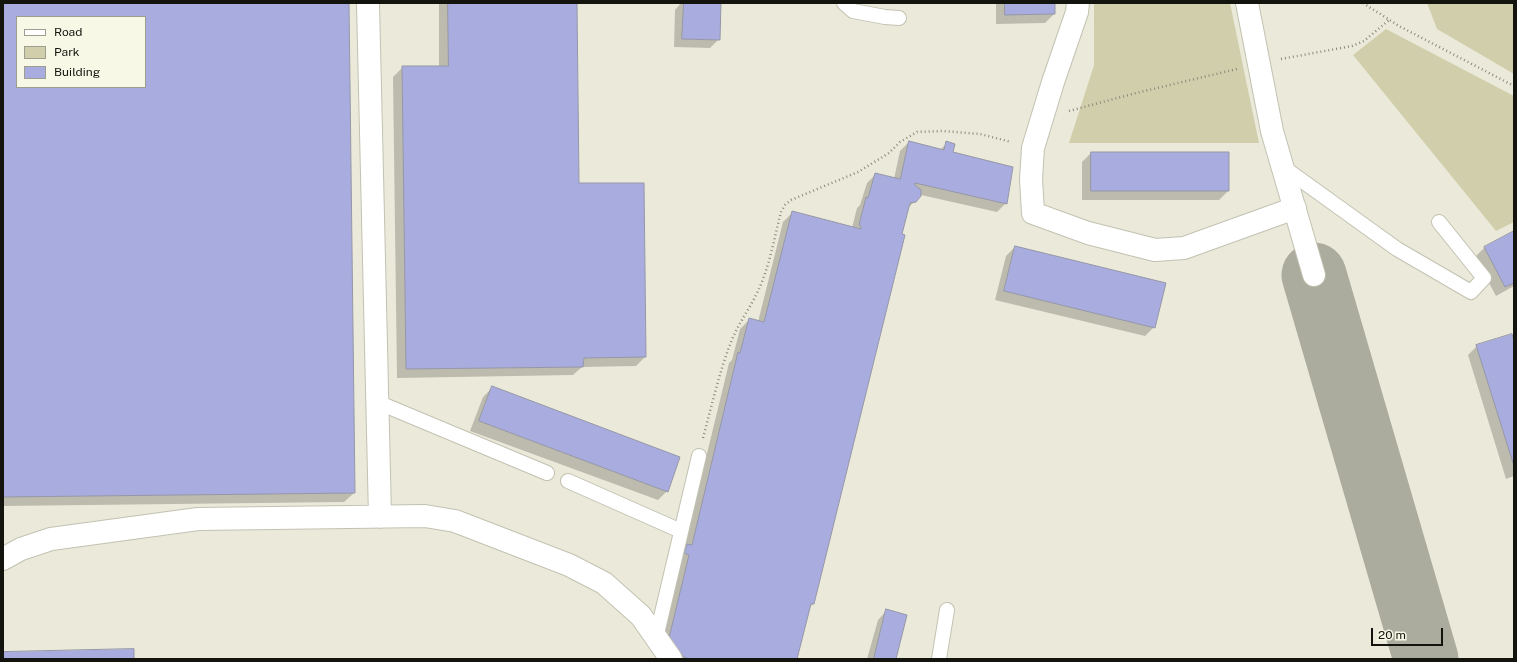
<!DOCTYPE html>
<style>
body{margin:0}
#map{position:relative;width:1517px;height:662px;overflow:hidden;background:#ebeada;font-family:"Public Sans",sans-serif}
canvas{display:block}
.frame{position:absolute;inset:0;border:4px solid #14140e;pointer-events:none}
.legend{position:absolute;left:16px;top:16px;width:130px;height:72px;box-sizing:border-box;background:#f8f8e7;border:1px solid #9d9d90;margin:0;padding:5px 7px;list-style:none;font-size:12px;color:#14140e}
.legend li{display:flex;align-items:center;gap:8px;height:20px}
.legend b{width:20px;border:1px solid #9d9d90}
.scale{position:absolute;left:1371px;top:628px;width:72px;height:18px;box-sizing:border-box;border:2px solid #14140e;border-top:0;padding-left:5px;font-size:12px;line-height:14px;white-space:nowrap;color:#14140e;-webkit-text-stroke:3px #f8f8e7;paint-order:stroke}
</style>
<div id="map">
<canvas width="1517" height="662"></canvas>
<div class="frame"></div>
<ul class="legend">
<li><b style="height:5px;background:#fff"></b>Road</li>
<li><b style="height:11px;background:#d1cfab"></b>Park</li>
<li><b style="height:11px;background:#a9acdf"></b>Building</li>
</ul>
<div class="scale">20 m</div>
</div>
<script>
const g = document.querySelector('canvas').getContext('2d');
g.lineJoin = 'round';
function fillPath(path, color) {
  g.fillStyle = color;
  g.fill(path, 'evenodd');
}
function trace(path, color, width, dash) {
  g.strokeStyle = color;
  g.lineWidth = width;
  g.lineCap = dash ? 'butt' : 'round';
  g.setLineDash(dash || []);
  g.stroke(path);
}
fillPath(new Path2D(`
 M1094,3H1230L1259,143H1069L1094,65Z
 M1427,3H1514V74L1437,29Z
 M1386,29L1514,96V222L1496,231L1353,55Z`), '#d1cfab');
fillPath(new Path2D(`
 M3,3H348L354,493L344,502L3,506ZM17,17H145V87H17Z
 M439,3H576L578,184H643L645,357L636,366L582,367L573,375L397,378L393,77L403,67H439Z
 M681,3H720L719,39L710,48L674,47L675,10Z
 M996,3H1054V14L1045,23L996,24Z
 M909,142L940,150L947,143L952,153L1006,203L997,212L921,195L907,209L813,604L808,608L796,659H669L660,647L729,363L732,360L740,329L749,320L758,322L783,222L793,212L852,228L857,208L860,205L867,183L876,174L894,179L900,151Z
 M1091,153L1228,191L1219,200H1082V162Z
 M1514,232V286L1496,296L1475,257L1484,248Z
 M1015,247L1154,327L1145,336L995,300L1006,256Z
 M1514,344V476L1506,479L1468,355L1477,346Z
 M492,388L667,491L658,500L470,431L483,397Z
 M887,610L895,659H867L878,620Z`), '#0003');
trace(new Path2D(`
 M1314,275L1426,659`), '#acac9e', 65);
const building = new Path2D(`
 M3,3H349L355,493L3,497ZM17,17H145V87H17Z
 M448,3H577L579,183H644L646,357L584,358L583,367L406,369L402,66H448Z
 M684,3H721L720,40L682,39Z
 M1005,3H1055V14L1005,15Z
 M909,141L944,150L946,141L955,144L953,152L1013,167L1007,204L915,183L914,184L921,190V196L916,202L910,203L902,234L905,235L814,604H811L797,659H689L684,657L669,638L689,555L684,553L687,544L692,545L738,352L740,353L749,318L764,322L792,211L861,229V226L859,225L866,197L868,198L875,173L900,179Z
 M1091,152H1229V191H1091Z
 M1514,231V283L1505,287L1484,247Z
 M1015,246L1166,283L1155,328L1004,291Z
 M1512,334L1514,341V466L1476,345Z
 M492,386L680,457L668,492L479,421Z
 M886,609L907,615L896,659H874Z
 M134,649V659H3V652Z`);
fillPath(building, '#a9acdf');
trace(building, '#9597a6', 1);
const service = new Path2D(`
 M844,3L853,11L885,17L899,18
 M1283,167L1397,249L1471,292L1484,278L1439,222
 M377,402L547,473
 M568,481L681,531
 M656,638L699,456
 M939,659L947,610`);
const minor = new Path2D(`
 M368,3L380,517
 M1078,3L1077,12L1053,82L1033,148L1031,179L1033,213L1088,233L1155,250L1184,248L1295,208
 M1247,3L1272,131L1314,275
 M3,559L21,549L51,539L198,519L425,516L455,521L569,565L604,583L641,616L671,659`);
trace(service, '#c2c2b2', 16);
trace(minor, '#c2c2b2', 24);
trace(new Path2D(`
 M1363,3L1399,26L1514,86
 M1281,59L1352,46L1364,41L1389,20
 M1069,111L1136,93L1237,69
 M703,438C712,405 719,373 731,342C738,324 749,310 757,293C769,269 774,239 781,212L785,205L791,200L858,172L889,153L900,142L917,132L943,131L980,134L1011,142`), '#8b8a7f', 2.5, [1, 3]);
trace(service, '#fff', 14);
trace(minor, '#fff', 22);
</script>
